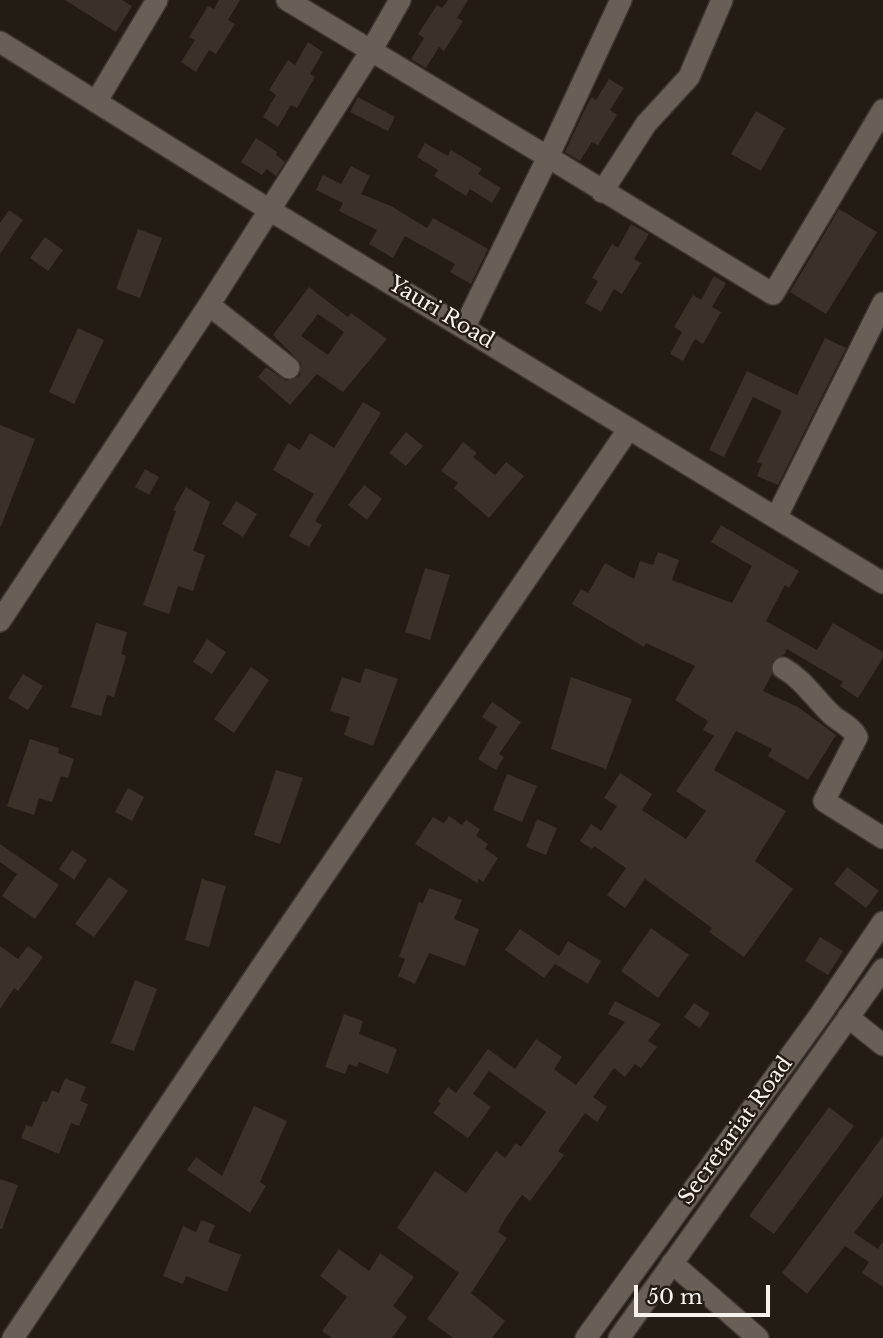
<!DOCTYPE html>
<style>
body{margin:0}
#map{position:relative;width:883px;height:1338px;overflow:hidden;background:#231c14;font-family:"Libre Baskerville",serif}
canvas{display:block}
.scale{position:absolute;left:634px;top:1285px;width:136px;height:32px;box-sizing:border-box;border:4px solid #f6f1eb;border-top:0;padding-left:9px;font-size:21px;line-height:24px;white-space:nowrap;color:#f6f1eb;-webkit-text-stroke:5px #231c14;paint-order:stroke}
</style>
<div id="map">
<canvas width="883" height="1338"></canvas>
<div class="scale">50 m</div>
</div>
<script>
const g = document.querySelector('canvas').getContext('2d');
g.lineJoin = 'round';
function fillPath(path, color) {
  g.fillStyle = color;
  g.fill(path, 'evenodd');
}
function trace(path, color, width, dash) {
  g.strokeStyle = color;
  g.lineWidth = width;
  g.lineCap = dash ? 'butt' : 'round';
  g.setLineDash(dash || []);
  g.stroke(path);
}
function drawText(font, color, halo, rows, align = 'center') {
  g.font = font + ' "Libre Baskerville",serif';
  g.lineWidth = 5;
  g.setLineDash([]);
  g.textBaseline = 'middle';
  g.strokeStyle = halo;
  g.fillStyle = color;
  for (const [text, x, y, turn = 0] of rows) {
    g.save();
    g.translate(x, y);
    g.rotate((+turn || 0) * Math.PI / 180);
    g.textAlign = isNaN(turn) ? turn : align;
    if (halo) g.strokeText(text, 0, 0);
    g.fillText(text, 0, 0);
    g.restore();
  }
}
fillPath(new Path2D(`
 M65,0H122L132,6L116,32Z
 M219,0H240L228,20L235,24L216,54L209,50L196,72L181,62L195,40L189,37L208,6L214,9Z
 M448,0H468L457,18L463,21L444,51L439,47L426,68L411,59L424,38L418,34L437,5L442,8Z
 M308,42L323,52L310,74L315,77L297,108L291,105L278,127L263,117L276,95L269,90L288,60L295,65Z
 M609,79L624,88L610,110L617,115L598,145L592,142L580,161L565,152L586,107L592,97L596,100Z
 M358,97L395,117L388,131L350,112Z
 M756,111L785,128L761,171L731,154Z
 M256,138L277,152L276,155L285,162L276,176L267,169L262,175L241,162Z
 M425,143L448,156L451,150L482,169L478,174L501,188L492,203L470,189L466,196L434,176L438,170L417,157Z
 M351,166L370,176L361,194L391,206L427,228L433,218L488,249L471,284L450,272L455,264L405,236L393,258L369,244L377,230L339,211L343,203L316,190L323,175L341,184Z
 M839,209L877,232L826,314L790,292Z
 M9,210L23,220L0,254V223Z
 M631,224L649,234L634,259L641,263L622,294L614,289L601,312L585,303L598,281L592,278L612,244L618,248Z
 M138,229L162,238L140,298L116,289Z
 M45,237L63,250L48,271L30,258Z
 M714,276L726,283L712,307L721,312L703,344L695,339L683,361L670,354L682,332L674,327L693,295L701,300Z
 M309,287L348,317L351,313L387,339L343,392L317,374L290,405L258,377L266,367L286,381L300,376L301,363L273,335ZM318,314L344,332L328,355L301,336Z
 M78,328L104,340L74,404L49,392Z
 M825,338L846,348L778,485L757,476L762,464L757,462L782,411L753,397L724,457L709,450L747,371L797,395Z
 M363,402L381,413L315,521L322,525L309,547L289,536L314,494L273,470L288,443L300,450L310,433L334,448Z
 M0,425L35,439L1,526H0Z
 M406,432L423,446L406,466L389,453Z
 M463,442L477,453L473,457L495,475L506,462L524,476L489,518L454,488L458,483L441,471Z
 M145,469L159,477L149,495L135,487Z
 M364,485L382,499L367,520L348,505Z
 M186,487L210,502L193,551L205,555L193,591L178,586L169,614L143,605L176,511L173,510Z
 M236,501L257,514L243,537L222,524Z
 M721,525L799,571L789,588L785,585L766,621L817,650L833,623L883,652V658L858,698L840,686L843,682L787,649L784,655L772,662V674L763,691L798,707L836,735L808,780L768,756L772,749L736,731L714,770L786,811L755,861L793,889L744,957L709,932L712,928L645,879L625,908L607,895L626,868L594,846L592,849L580,841L591,824L601,831L617,806L604,798L620,773L652,794L642,810L686,839L706,811L676,791L714,736L703,730L708,721L675,700L695,666L646,643L644,647L572,604L581,589L588,593L605,563L634,579L640,561L653,565L658,552L679,560L672,580L732,603L752,566L711,542Z
 M425,568L450,575L430,640L405,632Z
 M96,623L127,632L121,654L126,656L114,697L107,695L101,716L71,707Z
 M207,639L226,652L212,674L193,662Z
 M251,667L269,680L234,733L214,719Z
 M365,668L398,679L373,746L344,735L350,717L330,711L342,677L360,683Z
 M23,674L43,686L28,710L8,698Z
 M571,677L632,699L606,769L551,749Z
 M492,702L521,722L499,754L504,757L496,770L478,759L497,727L482,717Z
 M30,739L59,748L58,753L74,759L68,778L61,776L52,802L39,798L34,815L7,806Z
 M276,770L303,778L280,844L254,835Z
 M507,774L537,786L522,822L493,810Z
 M128,788L144,797L132,821L115,812Z
 M449,816L462,825L466,820L480,829L476,836L488,844L485,849L498,858L483,882L479,879L477,883L415,844L433,817L444,823Z
 M537,819L557,828L546,855L526,847Z
 M0,844L59,885L35,919L2,896L17,874L0,862Z
 M72,850L87,860L74,880L59,869Z
 M847,867L879,891L866,908L834,884Z
 M109,877L128,891L94,937L75,924Z
 M202,879L226,886L209,947L185,940Z
 M429,888L462,900L454,919L479,929L465,966L429,953L415,984L398,976L405,959L399,957L419,902L423,903Z
 M651,928L689,955L658,998L621,971Z
 M520,929L559,956L568,941L601,961L588,984L555,964L544,978L505,950Z
 M820,937L843,951L828,975L805,961Z
 M0,946L18,959L28,946L43,957L18,991L14,988L0,1009Z
 M135,980L157,989L134,1051L111,1043Z
 M615,1001L661,1024L648,1041L657,1047L641,1068L635,1064L625,1077L614,1068L593,1097L607,1107L597,1122L585,1113L558,1151L564,1155L530,1201L522,1195L505,1219L498,1232L507,1238L471,1293L505,1321L492,1338H453L427,1319L459,1273L397,1228L435,1171L466,1193L496,1151L505,1158L516,1143L521,1147L546,1112L489,1071L473,1094L491,1107L468,1138L433,1113L441,1103L438,1101L448,1087L456,1093L488,1049L515,1069L536,1039L562,1057L554,1069L576,1085L625,1022L608,1014Z
 M694,1003L710,1013L700,1028L684,1017Z
 M344,1014L363,1021L359,1034L397,1049L388,1074L359,1062L357,1067L349,1064L345,1074L325,1067Z
 M65,1078L86,1087L80,1101L88,1104L79,1126L71,1123L59,1154L21,1138L26,1125L32,1127L43,1101L47,1102L52,1090L59,1093Z
 M254,1106L287,1121L260,1182L266,1186L250,1213L187,1170L196,1157L222,1176Z
 M829,1107L854,1126L774,1234L749,1216Z
 M883,1136V1195L854,1233L878,1249L883,1241V1287L862,1273L869,1262L845,1246L807,1294L782,1273Z
 M0,1179L18,1185L2,1229H0Z
 M201,1220L215,1225L208,1242L241,1255L227,1292L186,1276L183,1284L163,1276L183,1226L196,1232Z
 M339,1249L369,1271L380,1253L414,1277L393,1306L407,1317L392,1338H332L322,1331L347,1297L320,1276Z`), '#3a3229');
const minor = new Path2D(`
 M287,0L548,157L465,326
 M621,0L548,157L773,294L883,110
 M0,42L268,209L883,583
 M96,102L157,0
 M602,192L646,124L689,77L722,0
 M209,305L289,368
 M777,516L883,303
 M0,621L209,305L371,51L400,0
 M783,668C804,680 814,698 832,715C841,723 851,726 857,737L824,801L883,838
 M848,1017L883,1045
 M672,1263L758,1338
 M13,1338L262,966L628,430
 M586,1338L820,1015L883,922
 M619,1338L883,969`);
trace(minor, '#3c3631', 24);
trace(minor, '#686056', 21);
drawText('21px', '#f6f1eb', '#231c14', [
 ["Yauri Road",441,313,31],
 ["Secretariat Road",736,1131,-54]
]);
</script>
